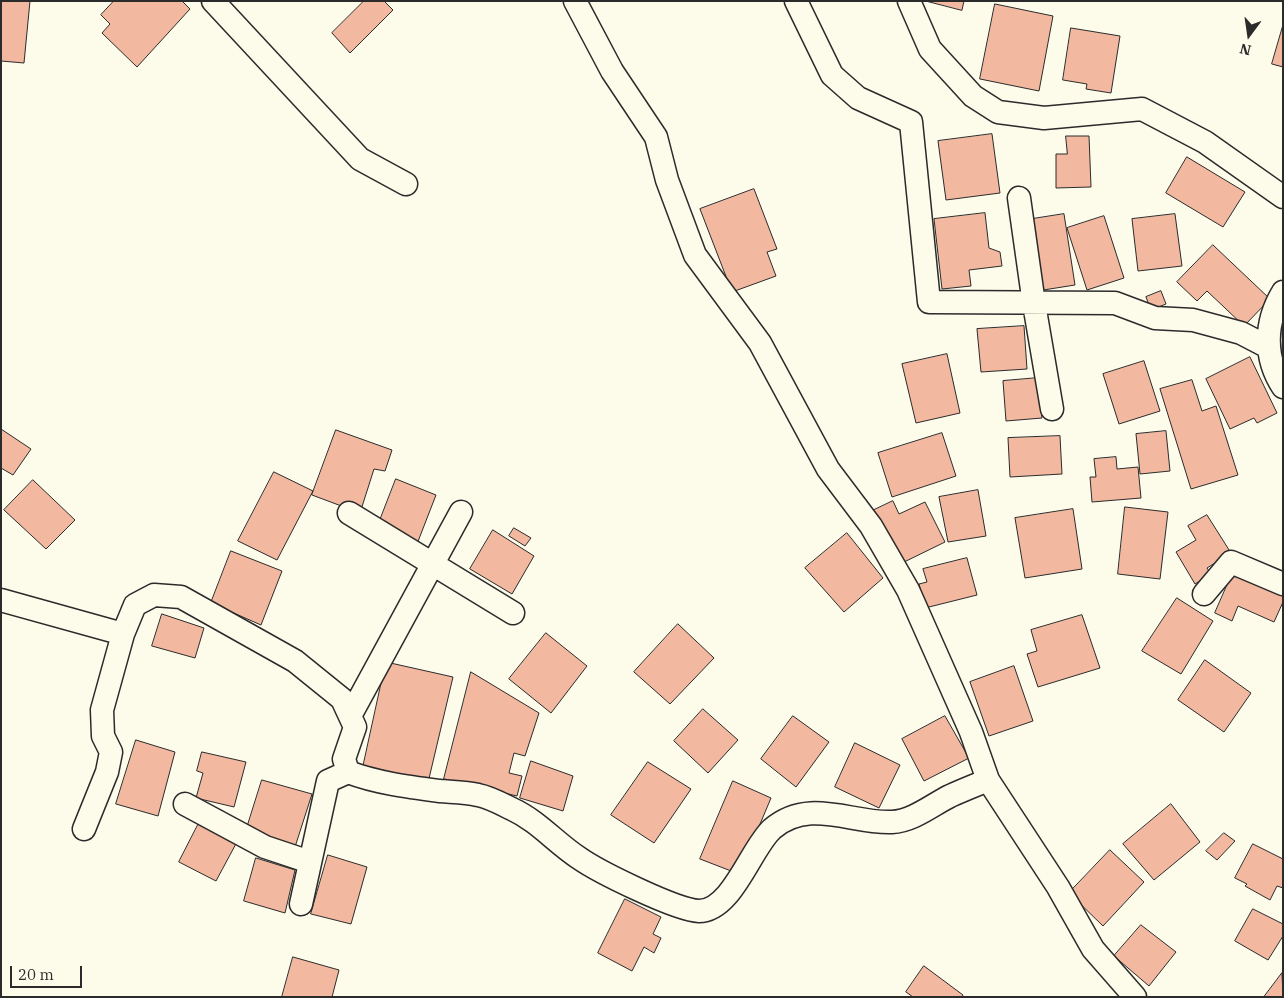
<!DOCTYPE html>
<style>
body{margin:0}
#map{position:relative;width:1284px;height:998px;overflow:hidden;background:#fdfbea;font-family:"IBM Plex Serif",serif}
canvas{display:block}
.frame{position:absolute;inset:0;border:2px solid #2b2b2b;pointer-events:none}
.north{position:absolute;left:1224px;top:10px;width:50px;height:50px;-webkit-text-stroke:4px #fdfbea;paint-order:stroke;rotate:194deg;font-size:14px;font-weight:700;line-height:20px;text-align:center;color:#2b2b2b}
.north::after{content:'';display:block;margin:auto;width:18px;height:22px;background:#2b2b2b;clip-path:polygon(50% 0,100% 100%,50% 72%,0 100%)}
.scale{position:absolute;left:10px;top:966px;width:72px;height:22px;box-sizing:border-box;border:2px solid #2b2b2b;border-top:0;padding-left:6px;font-size:15px;line-height:18px;white-space:nowrap;color:#2b2b2b;-webkit-text-stroke:4px #fdfbea;paint-order:stroke}
</style>
<div id="map">
<canvas width="1284" height="998"></canvas>
<div class="frame"></div>
<div class="north">N</div>
<div class="scale">20 m</div>
</div>
<script>
const g = document.querySelector('canvas').getContext('2d');
g.lineJoin = 'round';
function fillPath(path, color) {
  g.fillStyle = color;
  g.fill(path, 'evenodd');
}
function trace(path, color, width, dash) {
  g.strokeStyle = color;
  g.lineWidth = width;
  g.lineCap = dash ? 'butt' : 'round';
  g.setLineDash(dash || []);
  g.stroke(path);
}
const building = new Path2D(`
 M1,1H30L24,63L1,61Z
 M114,1H182L190,9L137,67L102,33L110,24L101,15Z
 M364,1H384L393,10L350,53L332,33Z
 M926,1H964L962,10Z
 M995,4L1053,16L1039,91L980,79Z
 M1283,25V67L1272,64Z
 M1071,28L1120,36L1111,93L1086,89L1087,84L1063,80Z
 M992,134L1000,193L946,200L938,141Z
 M1066,136H1089L1091,187L1056,188V154H1067Z
 M1187,157L1245,192L1223,227L1166,193Z
 M754,189L777,249L767,252L776,276L732,292L700,209Z
 M985,213L989,248L1000,252L1002,266L969,270L971,286L942,289L934,219Z
 M1064,214L1075,285L1037,291L1026,220Z
 M1175,214L1182,266L1138,271L1132,219Z
 M1104,216L1124,278L1087,290L1067,228Z
 M1213,245L1270,299L1244,326L1207,291L1197,301L1177,282Z
 M1161,291L1166,304L1151,310L1146,297Z
 M1024,326L1027,369L981,372L977,329Z
 M947,354L960,413L916,423L902,364Z
 M1250,357L1277,413L1257,423L1254,418L1230,429L1206,379Z
 M1144,361L1160,411L1119,424L1103,374Z
 M1038,378L1042,418L1006,421L1003,381Z
 M1192,380L1202,411L1216,406L1238,475L1191,489L1160,389Z
 M1,429L31,449L13,475L1,468Z
 M336,430L392,450L385,471L374,469L360,513L312,495Z
 M1166,431L1170,471L1140,474L1136,434Z
 M942,433L956,476L892,497L878,453Z
 M1060,436L1062,474L1010,477L1008,438Z
 M1116,457L1117,469L1138,467L1141,498L1092,502L1090,477H1096L1094,459Z
 M274,472L313,491L277,560L238,541Z
 M396,479L436,495L417,544L377,528Z
 M33,480L75,520L46,549L4,510Z
 M978,490L986,536L948,542L939,497Z
 M893,501L899,514L925,502L945,542L898,565L872,511Z
 M1125,507L1168,512L1160,579L1118,574Z
 M1073,509L1082,569L1025,578L1015,518Z
 M1207,515L1231,553L1207,568L1211,574L1195,584L1176,552L1196,540L1188,526Z
 M514,528L531,538L525,546L509,536Z
 M493,530L534,556L512,594L470,569Z
 M847,533L883,578L844,612L805,568Z
 M231,551L282,571L261,625L211,603Z
 M967,558L977,595L925,608L919,584L927,582L923,569Z
 M1233,572L1283,594V602L1274,622L1238,606L1232,621L1215,613Z
 M1177,598L1213,621L1181,674L1142,651Z
 M162,614L204,628L195,658L152,646Z
 M1082,615L1100,668L1038,687L1027,654L1037,651L1031,630Z
 M678,624L714,658L670,704L634,672Z
 M546,633L587,666L551,713L509,679Z
 M1205,660L1251,693L1224,732L1178,700Z
 M386,662L453,677L427,787L362,772Z
 M1014,666L1033,721L989,736L970,682Z
 M471,672L539,713L525,756L514,753L509,773L522,776L517,796L444,779Z
 M703,709L738,740L708,773L674,741Z
 M793,716L829,742L796,787L761,759Z
 M945,716L969,758L924,781L902,739Z
 M136,740L175,752L158,816L116,804Z
 M855,743L900,765L879,808L835,787Z
 M202,752L246,762L234,807L196,798L203,773L197,771Z
 M531,761L573,776L563,811L520,798Z
 M648,762L691,789L654,843L611,815Z
 M262,780L312,794L295,847L246,831Z
 M733,781L771,798L739,874L700,859Z
 M1171,804L1200,842L1154,880L1123,844Z
 M200,821L238,840L216,881L179,862Z
 M1224,833L1235,841L1217,860L1206,851Z
 M1253,844L1283,859V888L1277,886L1270,900L1245,886L1247,884L1235,878Z
 M1110,850L1144,882L1103,926L1069,893Z
 M328,855L367,867L351,924L311,914Z
 M256,858L295,870L285,913L244,901Z
 M625,899L661,917L653,934L661,938L654,953L644,947L632,971L598,953Z
 M1253,909L1283,924V936L1268,960L1235,941Z
 M1141,925L1176,952L1149,986L1114,956Z
 M293,957L339,970L332,997H282Z
 M924,966L963,995L962,997H913L906,992Z
 M1282,973L1283,997H1264Z`);
fillPath(building, '#f2b8a0');
trace(building, '#2b2b2b', 1);
const street = new Path2D(`
 M213,1L360,159L406,184
 M575,1L612,71L656,137L667,180L695,255L760,343L828,469L871,526L908,590L971,732L988,780L1058,887L1093,949L1135,997
 M796,1L832,75L858,98L911,122L929,302L1115,303L1155,318L1193,320L1241,333L1266,346
 M909,1L930,49L973,96L998,112L1044,118L1142,109L1205,142L1283,197
 M1019,198L1034,304L1052,409
 M1283,292C1264,323 1264,358 1283,387
 M349,513L513,613
 M1204,594L1231,562L1283,584
 M1,600L123,634
 M350,716L461,512
 M185,804L265,847L310,862
 M84,829L107,772L111,752L103,736L102,710L123,634L135,605L154,595L181,597L295,661L342,699L355,727L344,759L348,772C377,783 409,787 440,791C452,792 466,792 478,795C489,797 502,804 512,809C538,821 556,843 579,858C599,872 676,910 699,911C732,911 751,848 772,829C809,797 852,824 892,822C913,821 932,805 950,796C963,790 976,785 988,780
 M301,904L328,781L348,772`);
trace(street, '#2b2b2b', 25);
trace(street, '#fdfbea', 22);
</script>
